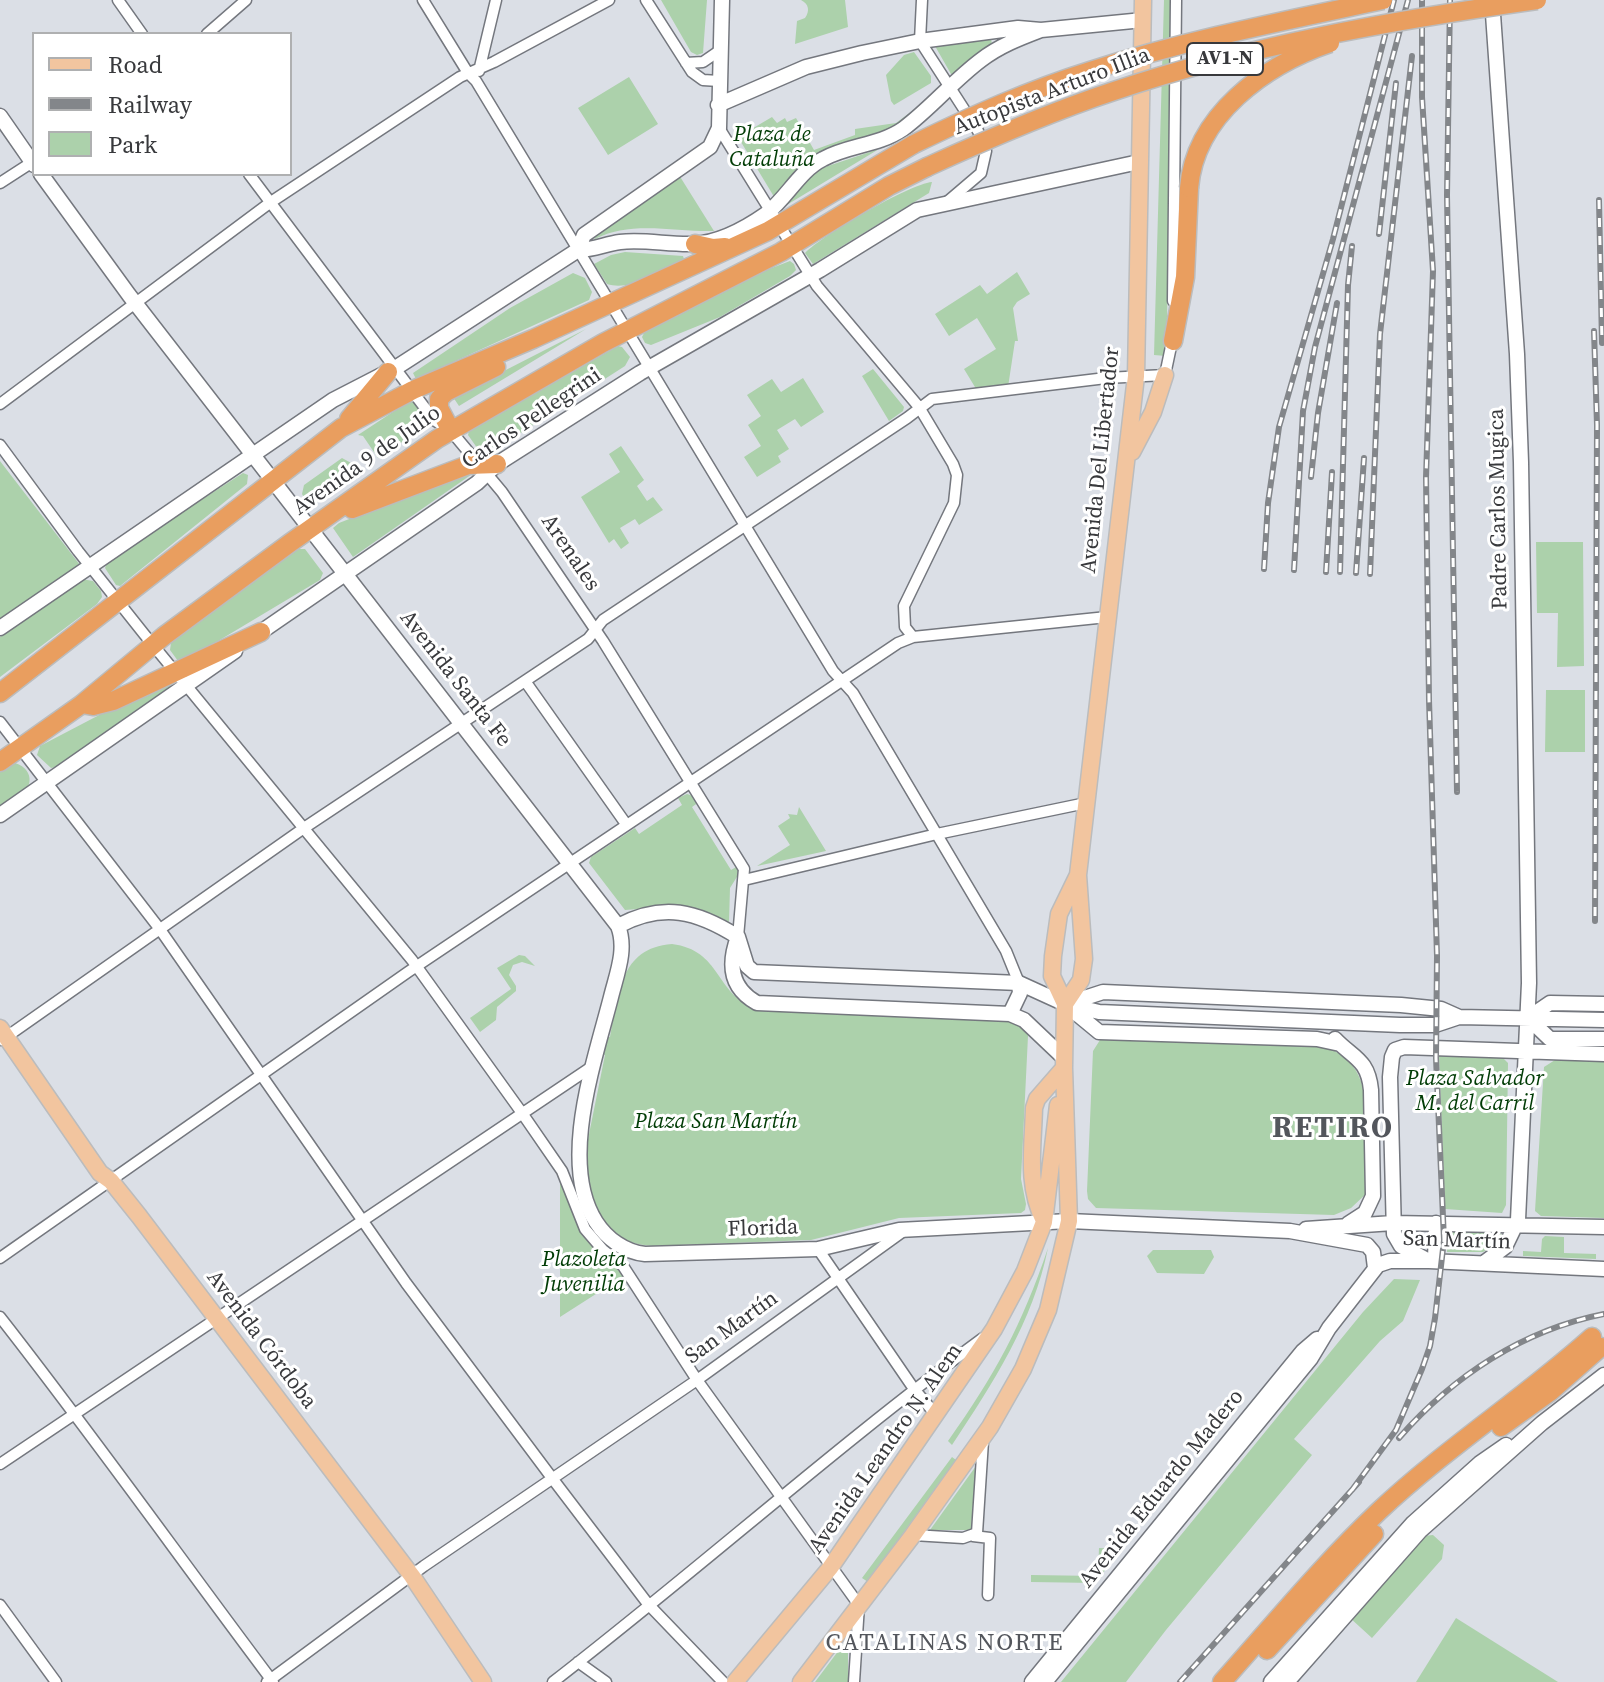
<!DOCTYPE html>
<meta charset="utf-8">
<style>
body{margin:0}
#map{position:relative;width:1604px;height:1682px;overflow:hidden;background:#dbdfe6;font-family:"Source Serif 4",serif}
canvas{display:block}
.legend{position:absolute;left:32px;top:32px;width:260px;height:144px;box-sizing:border-box;background:#fff;border:2px solid #afb0b1;margin:0;padding:10px 14px;list-style:none;font-size:24px;color:#38393c}
.legend li{display:flex;align-items:center;gap:16px;height:40px}
.legend b{width:40px;border:2px solid #afb0b1}
</style>
<div id="map">
<canvas width="1604" height="1682"></canvas>
<ul class="legend">
<li><b style="height:10px;background:#f2c59f"></b>Road</li>
<li><b style="height:10px;background:#83868a"></b>Railway</li>
<li><b style="height:22px;background:#acd1ab"></b>Park</li>
</ul>
</div>
<script>
const g = document.querySelector('canvas').getContext('2d');
g.lineJoin = 'round';
function fillPath(path, color) {
  g.fillStyle = color;
  g.fill(path, 'evenodd');
}
function trace(path, color, width, dash) {
  g.strokeStyle = color;
  g.lineWidth = width;
  g.lineCap = dash ? 'butt' : 'round';
  g.setLineDash(dash || []);
  g.stroke(path);
}
function drawText(font, color, halo, rows, align = 'center') {
  g.font = font + ' "Source Serif 4",serif';
  g.lineWidth = 6;
  g.setLineDash([]);
  g.textBaseline = 'middle';
  g.strokeStyle = halo;
  g.fillStyle = color;
  for (const [text, x, y, turn = 0] of rows) {
    g.save();
    g.translate(x, y);
    g.rotate((+turn || 0) * Math.PI / 180);
    g.textAlign = isNaN(turn) ? turn : align;
    if (halo) g.strokeText(text, 0, 0);
    g.fillText(text, 0, 0);
    g.restore();
  }
}
fillPath(new Path2D(`
 M661,0H707L703,53L697,55L691,52Z
 M801,0H845L848,27L795,44L797,21L805,18C810,11 809,4 801,0Z
 M1164,0H1175L1166,356L1154,355Z
 M991,38L992,45L955,75L951,74L935,46L936,44Z
 M914,52L931,76V83L894,105L891,101L886,75L904,55Z
 M629,77L658,124L608,155L578,108Z
 M916,108L918,109L889,133L833,150L776,200L738,137L772,117L777,123L785,118L787,122L796,118L814,150L855,135V129L896,123Z
 M879,149L785,206L784,204L819,169Z
 M679,175L714,231C675,232 630,220 595,239L594,238Z
 M932,182L929,193L813,264L805,253C823,235 909,184 932,182Z
 M625,252L683,256L684,259C663,270 631,292 607,284L594,264L611,255Z
 M790,261L794,264L796,270L790,276L720,317L651,345L645,343L642,337L645,331L738,281Z
 M1017,272L1030,294L1017,302L1013,308L1018,341H1015L1008,387L978,392L964,369L996,349L977,318L949,336L935,314L980,285L987,294Z
 M573,273L585,278L592,292L589,300L416,379L413,373L510,308Z
 M586,329L459,406L453,397Z
 M618,346L622,347L630,357L625,366L516,436L480,452L468,435L469,431Z
 M873,369L904,407L903,411L889,421L862,376Z
 M803,378L824,412L801,427L795,419L777,430L789,449L778,456L781,462L757,477L744,457L761,446L748,425L761,416L747,395L772,379L781,392Z
 M411,400L416,402L431,423L378,458L363,436L358,435Z
 M621,446L644,480L637,486L647,501L653,497L663,510L639,525L635,519L620,528L629,543L621,549L614,539L609,543L581,497L620,472L609,454Z
 M342,458L353,464L360,474L316,503H307L302,494L304,485Z
 M0,461L80,565L0,621Z
 M472,471L475,472L353,557L333,528L339,523Z
 M243,473L248,475L247,484L120,586L116,585L105,568L108,560Z
 M1536,542H1583L1584,666L1557,667L1558,613H1537Z
 M297,549H305L323,573L320,580L183,662L178,661L170,650L171,643Z
 M81,579L93,581L101,591L102,597L97,604L0,677V637Z
 M168,679L173,683L171,686L56,767L51,768L37,755L40,746Z
 M1546,690H1585V752H1545Z
 M15,763C26,766 33,776 28,787L0,806V772Z
 M687,794L693,796L699,802L692,807L731,870L738,866L740,872L730,888L729,922L702,910L677,906L625,910L589,863L591,857L635,828L639,834L682,805L678,798Z
 M799,807L826,851L757,866L790,845L778,826L790,818L788,814L797,815Z
 M672,944C721,950 716,994 753,1007L1009,1017L1027,1031L1028,1036L1021,1179L1026,1204L1025,1210L1021,1213L899,1218L811,1240L652,1246C631,1244 615,1238 603,1220L599,1222L586,1171V1149L605,1055L599,1053L603,1036L610,1037C619,995 619,948 672,944Z
 M519,955L525,956L535,966L522,962L513,965L509,975L516,986V991L497,1007L496,1020L480,1032L470,1018L511,989L497,968Z
 M1111,1036L1319,1044C1363,1060 1366,1086 1366,1129C1367,1150 1367,1171 1367,1193L1351,1208L1334,1215L1096,1208L1088,1199L1087,1191L1093,1051L1100,1040Z
 M1439,1055L1503,1058L1508,1063L1506,1205L1502,1213L1445,1209Z
 M1555,1060L1604,1061V1218L1541,1216L1535,1211L1544,1067Z
 M560,1178L585,1238L624,1276L560,1317Z
 M1448,1231L1504,1234L1503,1240L1483,1252H1447Z
 M1545,1236L1564,1237V1253L1596,1254V1259L1523,1256V1251L1541,1252L1542,1239Z
 M1048,1248C1033,1322 993,1383 952,1445L948,1441C995,1375 1022,1325 1048,1248Z
 M1153,1250H1211L1214,1257L1204,1274L1157,1273L1147,1256Z
 M1394,1279L1420,1280L1403,1321L1380,1341L1294,1439L1312,1455L1166,1630L1126,1682H1061L1363,1312Z
 M952,1457L956,1460L868,1582L862,1578Z
 M976,1466L971,1530H930Z
 M1433,1535L1444,1545L1442,1559L1372,1638L1349,1617L1423,1536Z
 M1099,1548L1122,1549L1095,1583L1031,1582V1575L1098,1576Z
 M1456,1618L1558,1682H1416Z
 M848,1638V1682H815Z`), '#acd1ab');
const street = new Path2D(`
 M118,0L142,34
 M423,0L468,73L476,81L833,671L853,693L1006,951L1019,983
 M646,0L692,72L703,80L719,81
 M922,0L920,41L978,131L986,151L981,173L947,202
 M207,34L246,0
 M686,63L703,62L719,51
 M479,71L496,0
 M719,128L817,286L919,407L953,464L957,475L954,503L904,606L905,627L913,637
 M249,174L434,420L451,431L502,492L603,641L744,869L738,937
 M0,183L34,161
 M1173,301L1176,0
 M0,404L271,202L460,77L494,62L609,0
 M0,445L78,551L144,634L412,960L522,1113L562,1171L585,1229L603,1250L623,1266L697,1380L859,1605L854,1682
 M525,681L626,824
 M0,722L159,928L406,1283L552,1478L648,1604L723,1682
 M744,880L937,834L1086,803
 M2,1040L304,828L588,639L603,620L907,418L932,399L1106,378L1165,375L1173,337
 M818,1249L914,1389L937,1416
 M0,1258L408,972L898,643L913,637L1107,617
 M0,1317C94,1437 182,1561 273,1682
 M0,1464L593,1066
 M913,1535L963,1538L977,1533L983,1441
 M973,1536L990,1538L988,1595
 M0,1605L56,1682
 M578,1662L606,1682
 M267,1682L424,1566L697,1380L905,1230
 M553,1682C698,1570 835,1447 983,1338`);
const secondary = new Path2D(`
 M718,105L806,67L862,53L920,41L1018,28L1041,30L1143,20
 M0,116L34,165
 M41,174L129,295L618,926C627,949 617,973 611,997C595,1060 558,1163 596,1222C607,1239 625,1252 645,1254L818,1249L899,1230L1069,1221L1290,1231L1367,1245L1373,1252L1375,1268
 M578,250C594,250 605,244 620,242C644,239 669,245 693,244C718,243 746,228 766,214C787,198 799,171 823,159C848,145 878,146 903,129C931,108 953,81 981,60C999,46 1020,38 1041,30
 M0,628L333,400L397,367L578,250L584,235L710,147L719,128L722,0
 M255,636L477,483L497,464L640,373L820,270L917,210L1139,162
 M0,815L235,651
 M618,926C663,902 697,911 738,937L747,966L754,972L1019,983L1065,1004L1099,1032L1317,1039L1340,1044
 M738,937C728,964 730,988 757,1003L1010,1014L1024,1020L1064,1058
 M1066,1004L1103,992L1401,1005L1441,1009L1459,1017
 M1070,1005L1099,1012L1400,1025H1435L1459,1017L1604,1020
 M1010,1014L1020,993L1019,983
 M1528,1018L1550,1039H1604
 M1528,1018L1550,1003L1604,1004
 M1335,1039C1353,1058 1368,1059 1371,1090L1373,1196L1365,1213L1348,1224
 M1306,1229L1393,1223L1604,1227
 M1425,1259L1401,1246L1394,1234L1390,1077L1392,1057L1395,1050L1404,1047L1604,1054
 M1435,1261L1436,1223
 M1485,1262L1505,1247L1518,1220L1529,983L1521,462L1517,354L1492,0
 M1032,1682L1303,1351L1317,1339
 M1045,1682L1311,1358L1329,1328L1378,1265L1390,1261H1429L1604,1269
 M1271,1682L1413,1523L1480,1463L1506,1445
 M1287,1682L1420,1531L1542,1423L1604,1375`);
const primary = new Path2D(`
 M1132,452L1153,412L1165,375
 M1065,1004L1081,980L1084,959L1078,875L1136,376L1143,0
 M0,1028L100,1173L111,1181L139,1216L412,1576L483,1682
 M1044,1221C1026,1184 1033,1148 1034,1108L1037,1099L1064,1068
 M735,1682L830,1568L994,1329L1025,1271L1044,1222L1058,1105
 M801,1682L913,1535L990,1427L1023,1369L1048,1310L1069,1221L1064,1068L1065,1004L1052,976L1053,956L1059,914L1078,875`);
const highway = new Path2D(`
 M695,244L713,248L725,247
 M1173,341L1185,277L1189,188
 M349,419L388,372
 M451,431L439,408V399L446,392L496,367
 M352,509L468,465L497,464
 M0,693L341,428L413,390L533,339L768,231L914,144
 M82,704L93,706L113,701L261,632
 M0,762L82,704L164,636L290,543L437,439L603,343L781,252L889,186L927,167
 M1501,1427L1550,1392L1601,1347
 M1267,1650L1374,1534
 M1222,1682C1273,1625 1323,1564 1379,1511C1446,1448 1524,1398 1592,1337`);
trace(street, '#74777e', 13);
trace(secondary, '#74777e', 17);
trace(primary, '#bbbcbd', 19);
trace(highway, '#bbbcbd', 21);
trace(street, '#fff', 10);
trace(secondary, '#fff', 14);
trace(primary, '#f2c59f', 16);
trace(highway, '#e99e5f', 18);
const rail = new Path2D(`
 M1450,0L1447,195L1457,792
 M1599,200L1602,343
 M1379,234L1396,83
 M1594,331L1597,425L1595,921
 M1311,477L1318,413L1337,303
 M1264,569L1268,503L1279,427L1333,239L1394,0
 M1294,570L1303,411L1315,347L1408,0
 M1326,572L1332,472
 M1340,572L1348,285L1352,246
 M1356,573L1364,458
 M1370,574L1380,334L1412,56
 M1399,1438C1453,1376 1523,1330 1604,1314
 M1352,1490L1396,1430L1422,1369L1430,1346L1435,1318L1444,1240L1436,1058L1437,956L1429,700L1426,477L1433,271L1422,97V0
 M1180,1682L1359,1482`);
trace(rail, '#83868a', 6);
trace(rail, '#fff', 3, [9]);
const highwayBridge = new Path2D(`
 M914,144C972,116 1029,90 1090,71C1186,40 1284,21 1383,0
 M927,167C988,139 1050,112 1114,91C1251,45 1394,20 1537,0
 M1189,188C1195,115 1265,65 1330,43`);
trace(highwayBridge, '#bbbcbd', 21, []);
trace(highwayBridge, '#e99e5f', 18);
for (const [x, y, w] of [
 [1225,59,76]
]) {
  const box = new Path2D();
  box.roundRect(x - w / 2, y - 16, w, 32, 6);
  g.fillStyle = '#fff';
  g.fill(box);
  trace(box, '#38393c', 2);
}
drawText('bold 20px', '#38393c', null, [
 ["AV1-N",1225,59]
]);
drawText('22px', '#38393c', '#fff', [
 ["Autopista Arturo Illia",1052,92,-21],
 ["Carlos Pellegrini",532,419,-34],
 ["Avenida Del Libertador",1101,460,-84],
 ["Avenida 9 de Julio",367,461,-35],
 ["Padre Carlos Mugica",1499,509,-91],
 ["Arenales",570,553,56],
 ["Avenida Santa Fe",455,679,52],
 ["Florida",763,1229,-2],
 ["San Martín",1457,1241,2],
 ["San Martín",732,1328,-36],
 ["Avenida Córdoba",261,1340,53],
 ["Avenida Leandro N. Alem",886,1449,-55],
 ["Avenida Eduardo Madero",1162,1489,-51]
]);
drawText('italic 22px', '#003c05', '#fff', [
 ["Plaza de",772,135],
 ["Cataluña",772,160],
 ["Plaza Salvador",1475,1079],
 ["M. del Carril",1475,1104],
 ["Plaza San Martín",716,1122],
 ["Plazoleta",584,1260],
 ["Juvenilia",584,1285]
]);
g.letterSpacing = '2px';
drawText('24px', '#53565c', '#fff', [
 ["CATALINAS NORTE",945,1644]
]);
g.letterSpacing = '0px';
g.letterSpacing = '2px';
drawText('bold 30px', '#53565c', '#fff', [
 ["RETIRO",1333,1129]
]);
g.letterSpacing = '0px';
</script>
